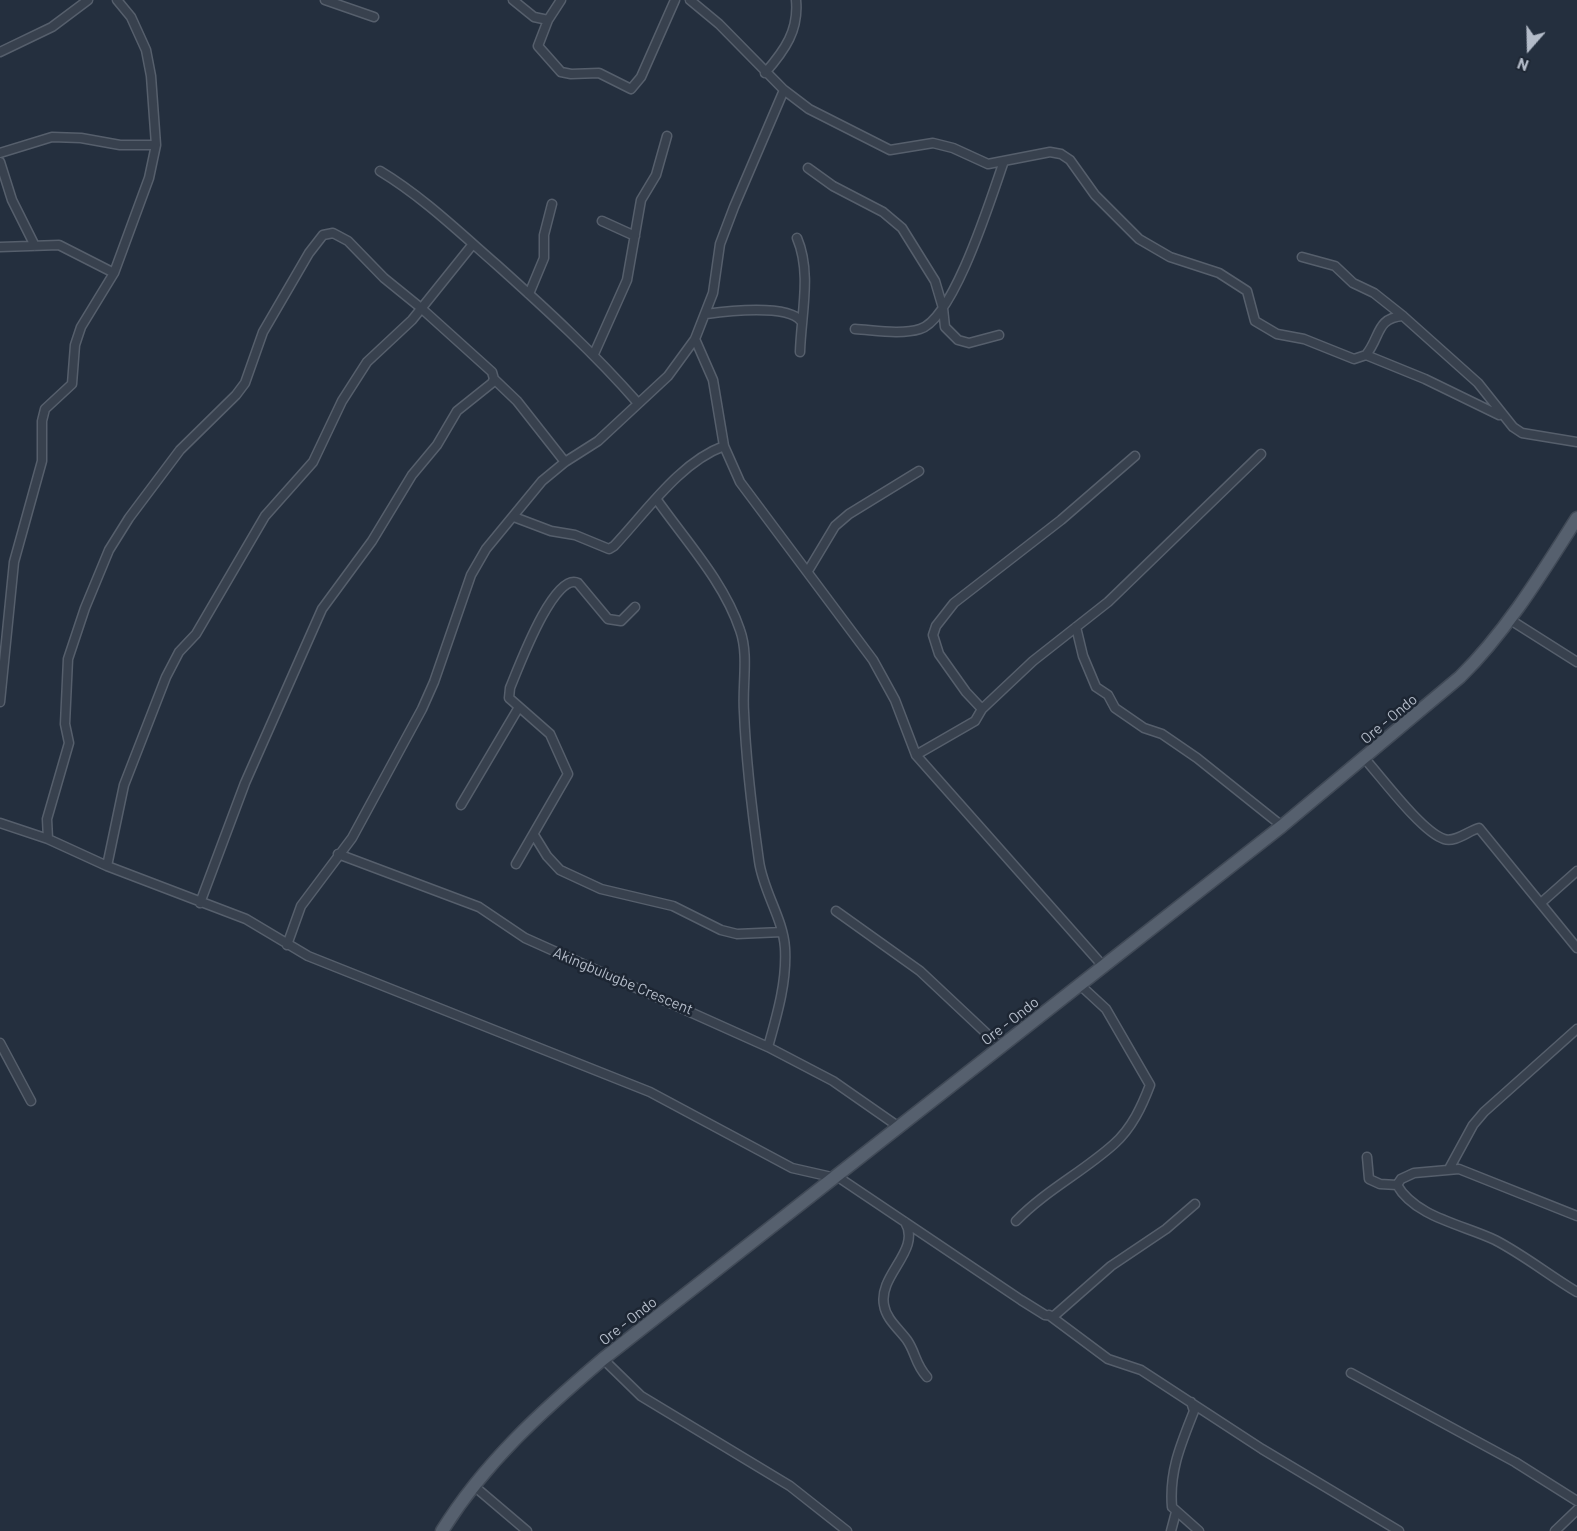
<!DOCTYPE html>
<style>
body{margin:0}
#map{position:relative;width:1577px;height:1531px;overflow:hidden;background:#242f3e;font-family:Barlow,sans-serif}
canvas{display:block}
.north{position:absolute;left:1499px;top:18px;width:60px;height:60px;-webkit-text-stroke:4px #1d2633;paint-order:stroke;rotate:200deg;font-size:16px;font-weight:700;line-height:24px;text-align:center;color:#b4bcc9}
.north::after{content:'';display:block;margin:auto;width:21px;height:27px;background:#b4bcc9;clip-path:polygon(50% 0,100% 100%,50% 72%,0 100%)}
</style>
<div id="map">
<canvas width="1577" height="1531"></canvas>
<div class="north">N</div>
</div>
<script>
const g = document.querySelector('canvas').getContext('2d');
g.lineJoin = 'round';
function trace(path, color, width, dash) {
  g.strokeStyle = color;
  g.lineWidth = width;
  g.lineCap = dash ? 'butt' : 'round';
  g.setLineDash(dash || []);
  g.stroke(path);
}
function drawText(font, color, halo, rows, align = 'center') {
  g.font = font + ' Barlow,sans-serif';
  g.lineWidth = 5;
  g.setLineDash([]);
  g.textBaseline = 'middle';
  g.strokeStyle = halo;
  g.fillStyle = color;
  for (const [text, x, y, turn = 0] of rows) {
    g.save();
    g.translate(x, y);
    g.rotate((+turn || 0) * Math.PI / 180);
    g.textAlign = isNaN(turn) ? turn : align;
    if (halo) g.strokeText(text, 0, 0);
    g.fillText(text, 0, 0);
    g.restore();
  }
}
const street = new Path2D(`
 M325,0L374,17
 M513,0L534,17L548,20L561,0
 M690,0L719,24L784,90L809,109L890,150L933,143L953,148L988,164L1050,152L1061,154L1070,160L1095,195L1139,239L1170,257L1219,273L1247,291L1255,321L1277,334L1304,339L1354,359L1366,355C1381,336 1376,318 1403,316
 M548,20L538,46L561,72L571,74L599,73L631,89L641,77L675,0
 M0,52L52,27L88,0
 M765,73C785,50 799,30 796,0
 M0,153L52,137L81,138L120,145H156
 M0,162L12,200L35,246
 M808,168L833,186L883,212L902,228L935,281L943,308L945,327L958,340L969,343L999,335
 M380,171C423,197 459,232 497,265C546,309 594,353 637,402
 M602,221L635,236
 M797,238C812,273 801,315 800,352
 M0,247L59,245L114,273
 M1302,257L1335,266L1353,283L1374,293L1403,316L1478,383L1513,427L1522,433L1577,442
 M529,294L544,258V235L552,204
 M706,314C727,311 788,304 801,321
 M855,329C874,330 901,335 920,329C954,319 992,195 1004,161
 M695,339L713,380L724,446L740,482L873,660L895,700L916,755L1103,966
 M594,354L627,280L641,200L656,175L667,136
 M1366,355L1425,379L1499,415
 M657,500C686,541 724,582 740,630C749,655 742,685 744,712C746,762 752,811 759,861C763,891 783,918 785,948C787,982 777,1015 768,1047
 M514,517L551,531L575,535L609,549L614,546C646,512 680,462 724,446
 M808,571L835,526L849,514L919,471
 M1509,619L1577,662
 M1076,627L1083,656L1096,687L1108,695L1115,708L1144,728L1162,734L1197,758L1282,826
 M0,702L14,562L42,461V421L45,409L72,384L75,345L81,327L114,273L149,178L156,145L151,76L146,50L131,17L117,0
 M982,709L966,692L939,654L933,635L936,626L954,603L1061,520L1135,456
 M916,755L975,721L982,709L1033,661L1108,602L1261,454
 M1365,759C1382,778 1422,832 1444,839C1455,843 1468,831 1479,828L1577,948
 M461,805L519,707
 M0,823L48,839L107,866L246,919L308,956L650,1092L792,1168L836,1178
 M534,835L547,856L560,870L601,889L673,906L721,930L737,934L782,932
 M48,839L47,819L69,743L65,724L68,659L85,608L109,550L129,518L180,450L236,395L245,383L263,332L309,253L323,235L333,233L348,241L384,278L421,308L492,372L494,379L517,401L565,462
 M338,854L479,907L525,938L768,1047L833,1081L899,1127
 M516,864L568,774L550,734L509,698L510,688C518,669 554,571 578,583L608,619L621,621L635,607
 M107,866L124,785L166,677L179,652L196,634L265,516L313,462L342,401L367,362L412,320L473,244
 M1542,902L1577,871
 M200,903L245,783L322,609L372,541L412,475L437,445L457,411L492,383L494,379
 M836,911L920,971L1001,1047
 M287,945L301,906L352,838L422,709L434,682L471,575L486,549L542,481L565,462L598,441L668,376L695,339L713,293L720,244L734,207L784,90
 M0,1043L31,1101
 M1367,1157L1369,1179L1380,1184L1397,1185
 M1449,1169L1473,1125L1484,1112L1577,1029
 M838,1177L1021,1300L1045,1315L1054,1316L1111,1266L1166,1229L1195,1204
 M1397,1185C1415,1217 1464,1225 1495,1240C1524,1255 1550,1276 1577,1292
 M1397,1185L1401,1179L1414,1173L1459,1169L1577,1216
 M1016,1221C1046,1190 1083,1172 1114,1144C1132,1128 1142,1106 1150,1085L1106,1009L1080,985
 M905,1222C922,1250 878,1275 884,1305C886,1319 899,1329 907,1340C916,1353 915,1364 927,1377
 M1049,1315L1108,1359L1141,1370L1262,1449L1399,1531
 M603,1359L641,1396L790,1486L847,1531
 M1351,1373L1515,1462L1577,1501
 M1191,1402L1194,1411C1181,1444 1169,1471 1172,1507L1199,1531
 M474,1486L527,1531
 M1171,1531L1176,1512
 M1555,1531L1577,1510`);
const primary = new Path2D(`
 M442,1531C484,1463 543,1410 603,1359L1282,826L1460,677C1506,632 1542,573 1577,518`);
trace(street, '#565f6c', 11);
trace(primary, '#414a57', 15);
trace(street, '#38414e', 8);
trace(primary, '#56606e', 12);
drawText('15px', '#b4bcc9', '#1d2633', [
 ["Ore - Ondo",1389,719,-40],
 ["Akingbulugbe Crescent",623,981,23],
 ["Ore - Ondo",1010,1021,-38],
 ["Ore - Ondo",628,1321,-38]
]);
</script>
